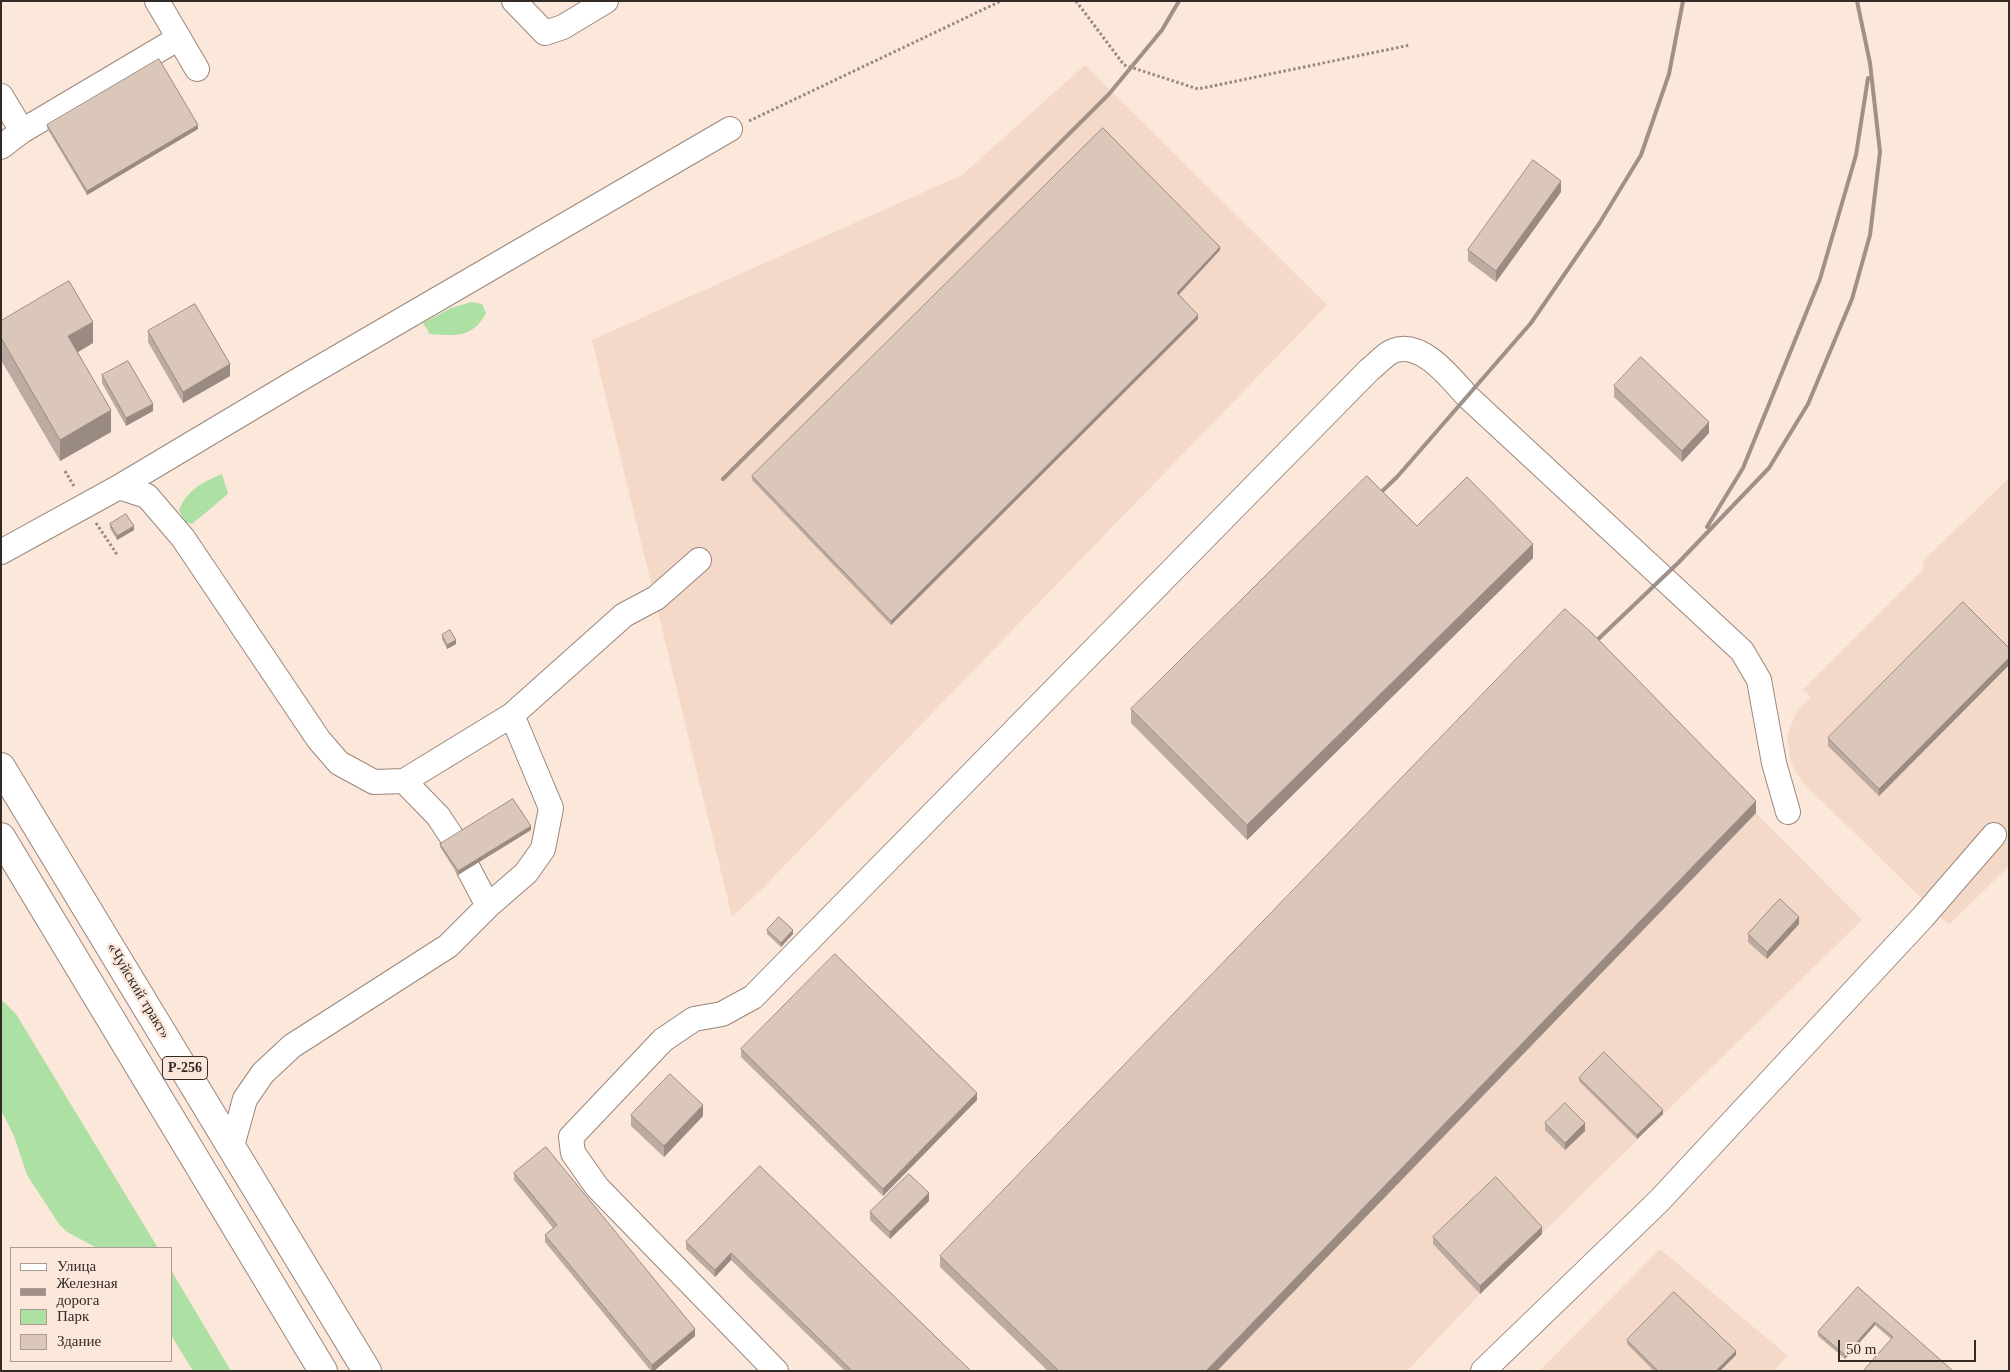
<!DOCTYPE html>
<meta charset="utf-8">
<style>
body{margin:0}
#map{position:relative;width:2010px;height:1372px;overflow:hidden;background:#fce7db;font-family:"Times New Roman",serif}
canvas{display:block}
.frame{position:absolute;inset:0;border:2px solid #322b26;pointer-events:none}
.legend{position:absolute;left:10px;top:1247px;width:162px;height:115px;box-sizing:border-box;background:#fce7db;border:1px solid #ab9c93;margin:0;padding:6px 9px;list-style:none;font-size:15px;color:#322b26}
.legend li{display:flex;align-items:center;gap:10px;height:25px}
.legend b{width:25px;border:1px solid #ab9c93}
.scale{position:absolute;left:1838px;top:1340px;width:138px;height:22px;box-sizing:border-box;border:2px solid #322b26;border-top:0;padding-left:6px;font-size:15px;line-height:18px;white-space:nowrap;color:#322b26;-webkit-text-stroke:4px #fce7db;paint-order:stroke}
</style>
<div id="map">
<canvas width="2010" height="1372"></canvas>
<div class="frame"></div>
<ul class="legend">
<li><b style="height:6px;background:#fff"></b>Улица</li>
<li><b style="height:6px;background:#9f9188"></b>Железная дорога</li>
<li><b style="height:14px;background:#ade0a3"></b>Парк</li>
<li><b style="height:14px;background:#dbc7ba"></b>Здание</li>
</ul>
<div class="scale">50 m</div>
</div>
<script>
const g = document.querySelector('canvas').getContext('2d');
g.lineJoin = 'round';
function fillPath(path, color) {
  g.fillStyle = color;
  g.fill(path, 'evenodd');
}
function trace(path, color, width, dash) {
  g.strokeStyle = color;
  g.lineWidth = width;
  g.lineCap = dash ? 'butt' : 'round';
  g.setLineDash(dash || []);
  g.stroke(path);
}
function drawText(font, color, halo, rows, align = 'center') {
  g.font = font + ' "Times New Roman",serif';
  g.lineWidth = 5;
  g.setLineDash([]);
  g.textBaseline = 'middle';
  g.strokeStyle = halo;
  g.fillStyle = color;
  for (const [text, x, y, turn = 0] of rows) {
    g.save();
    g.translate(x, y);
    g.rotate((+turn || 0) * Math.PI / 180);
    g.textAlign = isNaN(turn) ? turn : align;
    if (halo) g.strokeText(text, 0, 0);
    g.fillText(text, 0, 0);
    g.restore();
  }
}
fillPath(new Path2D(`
 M1085,65L1327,305L761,890L732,917L592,340L962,175Z
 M2009,478V866L1949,925L1803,783L1791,763L1787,736L1797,711L1811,697L1803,690L1923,570V561Z
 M1565,620L1862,920L1480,1294L1407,1371H1048L940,1267Z
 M1660,1249L1787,1355L1774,1371H1539Z`), '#f4d9c8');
fillPath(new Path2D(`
 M472,302L482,304L486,313C473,338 455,336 430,334L423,323L451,308Z
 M222,474L228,494L192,524L185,522L179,510C187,490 203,482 222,474Z
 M1,999L16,1014L158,1248H97L67,1232L59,1224L27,1175L14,1136L1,1110Z
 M171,1270L231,1371H193L171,1335Z`), '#ade0a3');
const minor = new Path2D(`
 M157,1L197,69
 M514,1L545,33L563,27L606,1
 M1,96L22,131
 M1,147L22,131L179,38
 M119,487L147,496L183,538L319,740L339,763L374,782L404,781L512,715
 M1,552L119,487L295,382L730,129
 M404,781L438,816L454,840
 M488,906L526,873L543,849L551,808L512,715L624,615L656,598L699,560
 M232,1146L245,1099L263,1073L292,1046L448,946L488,906L468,868
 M776,1371L597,1187L573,1153L571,1137L663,1040L694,1019L722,1014L753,997L1369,370C1376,365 1385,354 1393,351C1422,339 1452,380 1468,397L1742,651L1759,680L1774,763L1788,812
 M1483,1371L1659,1201L1923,917L1994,835`);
const highway = new Path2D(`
 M1,767L367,1371
 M1,837L323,1371`);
trace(minor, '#9a877b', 26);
trace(highway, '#9a877b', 30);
trace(new Path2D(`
 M1076,1L1124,65L1198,89L1410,45
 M749,121L1001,1
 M65,471L75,488
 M96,523L118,556`), '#968880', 3, [2.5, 2.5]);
trace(minor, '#fff', 24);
trace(highway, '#fff', 28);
trace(new Path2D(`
 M723,479L1109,94L1162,30L1179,1
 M1375,498L1397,477L1531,323L1599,224L1641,155L1669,74L1683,1
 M1707,527L1743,468L1820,279L1856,155L1868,78
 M1592,645L1678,563L1769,468L1808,404L1852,299L1870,235L1880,152L1870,63L1857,1`), '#9f9188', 4);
fillPath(new Path2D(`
 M47,125L198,129L87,195L47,128Z
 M1561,192L1496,282L1468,261V250Z
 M1220,250L1179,295L1198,319L891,625L752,480V476Z
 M1,321L93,343L78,352L111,432L60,461L1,360Z
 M148,331L230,376L183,403L148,342Z
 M102,375L153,411L126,426L102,383Z
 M1614,386L1709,433L1682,462L1614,397Z
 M110,524L134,530L117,540L110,528Z
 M1417,526L1533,558L1247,840L1131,723V709Z
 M442,635L456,644L447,649L442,639Z
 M2009,648V665L1879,796L1828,746V738Z
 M1756,813L1217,1371H1048L940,1267V1256Z
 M531,830L458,875L440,847V844Z
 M1799,924L1767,959L1748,942V934Z
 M767,930L793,934L781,947L767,934Z
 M741,1049L977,1100L883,1196L741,1057Z
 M1579,1078L1663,1114L1637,1139L1579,1081Z
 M631,1115L703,1116L664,1157L631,1126Z
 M1545,1123L1585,1131L1565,1150L1545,1130Z
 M760,1166L971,1371H845L731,1260L715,1277L686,1249V1242Z
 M514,1173L695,1336L654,1371H651L545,1242V1235L553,1228L514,1180Z
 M929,1201L890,1239L870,1220V1212Z
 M1542,1234L1480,1294L1433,1244V1237Z
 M1858,1287L1953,1371L1891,1339L1875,1325L1845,1359L1818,1336V1332Z
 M1627,1340L1736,1355L1720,1371H1654L1627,1344Z`), '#bcaba0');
fillPath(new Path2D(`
 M198,125V129L87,195V191Z
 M1561,181V192L1496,282V271Z
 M1220,247V250L1177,296V293Z
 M1198,315V319L891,625V621Z
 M93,322V343L68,358V336Z
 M230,364V376L183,403V392Z
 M153,404V411L126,426V418Z
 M111,410V432L60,461V440Z
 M1709,422V433L1682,462V451Z
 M134,526V530L117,540V536Z
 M1533,544V558L1247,840V825Z
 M456,640V644L447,649V645Z
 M2009,658V665L1879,796V789Z
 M1756,801V813L1217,1371H1206Z
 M531,826V830L458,875V871Z
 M1799,917V924L1767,959V952Z
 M793,930V934L781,947V943Z
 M977,1093V1100L883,1196V1189Z
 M703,1105V1116L664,1157V1146Z
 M1663,1110V1114L1637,1139V1135Z
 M1585,1123V1131L1565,1150V1143Z
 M929,1193V1201L890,1239V1232Z
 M1542,1227V1234L1480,1294V1286Z
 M731,1253V1260L715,1277V1270Z
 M1875,1322V1325L1845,1359V1355Z
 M695,1329V1336L654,1371H652V1365Z
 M1736,1351V1355L1720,1371H1716Z`), '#998b82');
const building = new Path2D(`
 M159,59L198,125L87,191L47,125Z
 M1103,128L1220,247L1177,293L1198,315L891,621L752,476Z
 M1533,160L1561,181L1496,271L1468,250Z
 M69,281L93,322L68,336L111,410L60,440L1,338V321Z
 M195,304L230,364L183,392L148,331Z
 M1641,357L1709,422L1682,451L1614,386Z
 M128,361L153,404L126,418L102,375Z
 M1367,476L1417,526L1467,477L1533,544L1247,825L1131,709Z
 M126,514L134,526L117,536L110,524Z
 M1963,602L2009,648V658L1879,789L1828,738Z
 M1565,609L1592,633L1756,801L1206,1371H1059L940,1256Z
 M450,630L456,640L447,645L442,635Z
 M513,799L531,826L458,871L440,844Z
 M1780,899L1799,917L1767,952L1748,934Z
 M779,917L793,930L781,943L767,930Z
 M835,954L977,1093L883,1189L741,1049Z
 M1604,1052L1663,1110L1637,1135L1579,1078Z
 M670,1074L703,1105L664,1146L631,1115Z
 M1565,1103L1585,1123L1565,1143L1545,1123Z
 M546,1147L695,1329L652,1365L545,1235L557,1225L514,1173Z
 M760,1166L971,1371H852L731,1253L715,1270L686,1242Z
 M909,1174L929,1193L890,1232L870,1212Z
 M1496,1177L1542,1227L1480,1286L1433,1237Z
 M1858,1287L1953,1371H1863L1893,1337L1875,1322L1845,1355L1818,1332Z
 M1674,1292L1736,1351L1716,1371H1658L1627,1340Z`);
fillPath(building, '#dbc7ba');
trace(building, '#998b82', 1);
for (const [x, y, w] of [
 [185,1068,45]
]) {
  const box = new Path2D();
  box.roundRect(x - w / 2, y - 11.5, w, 23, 4);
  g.fillStyle = '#fce7db';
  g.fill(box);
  trace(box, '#322b26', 1);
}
drawText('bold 14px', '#322b26', null, [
 ["Р-256",185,1068]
]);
drawText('15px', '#322b26', '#fce7db', [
 ["«Чуйский тракт»",138,991,59]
]);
</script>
